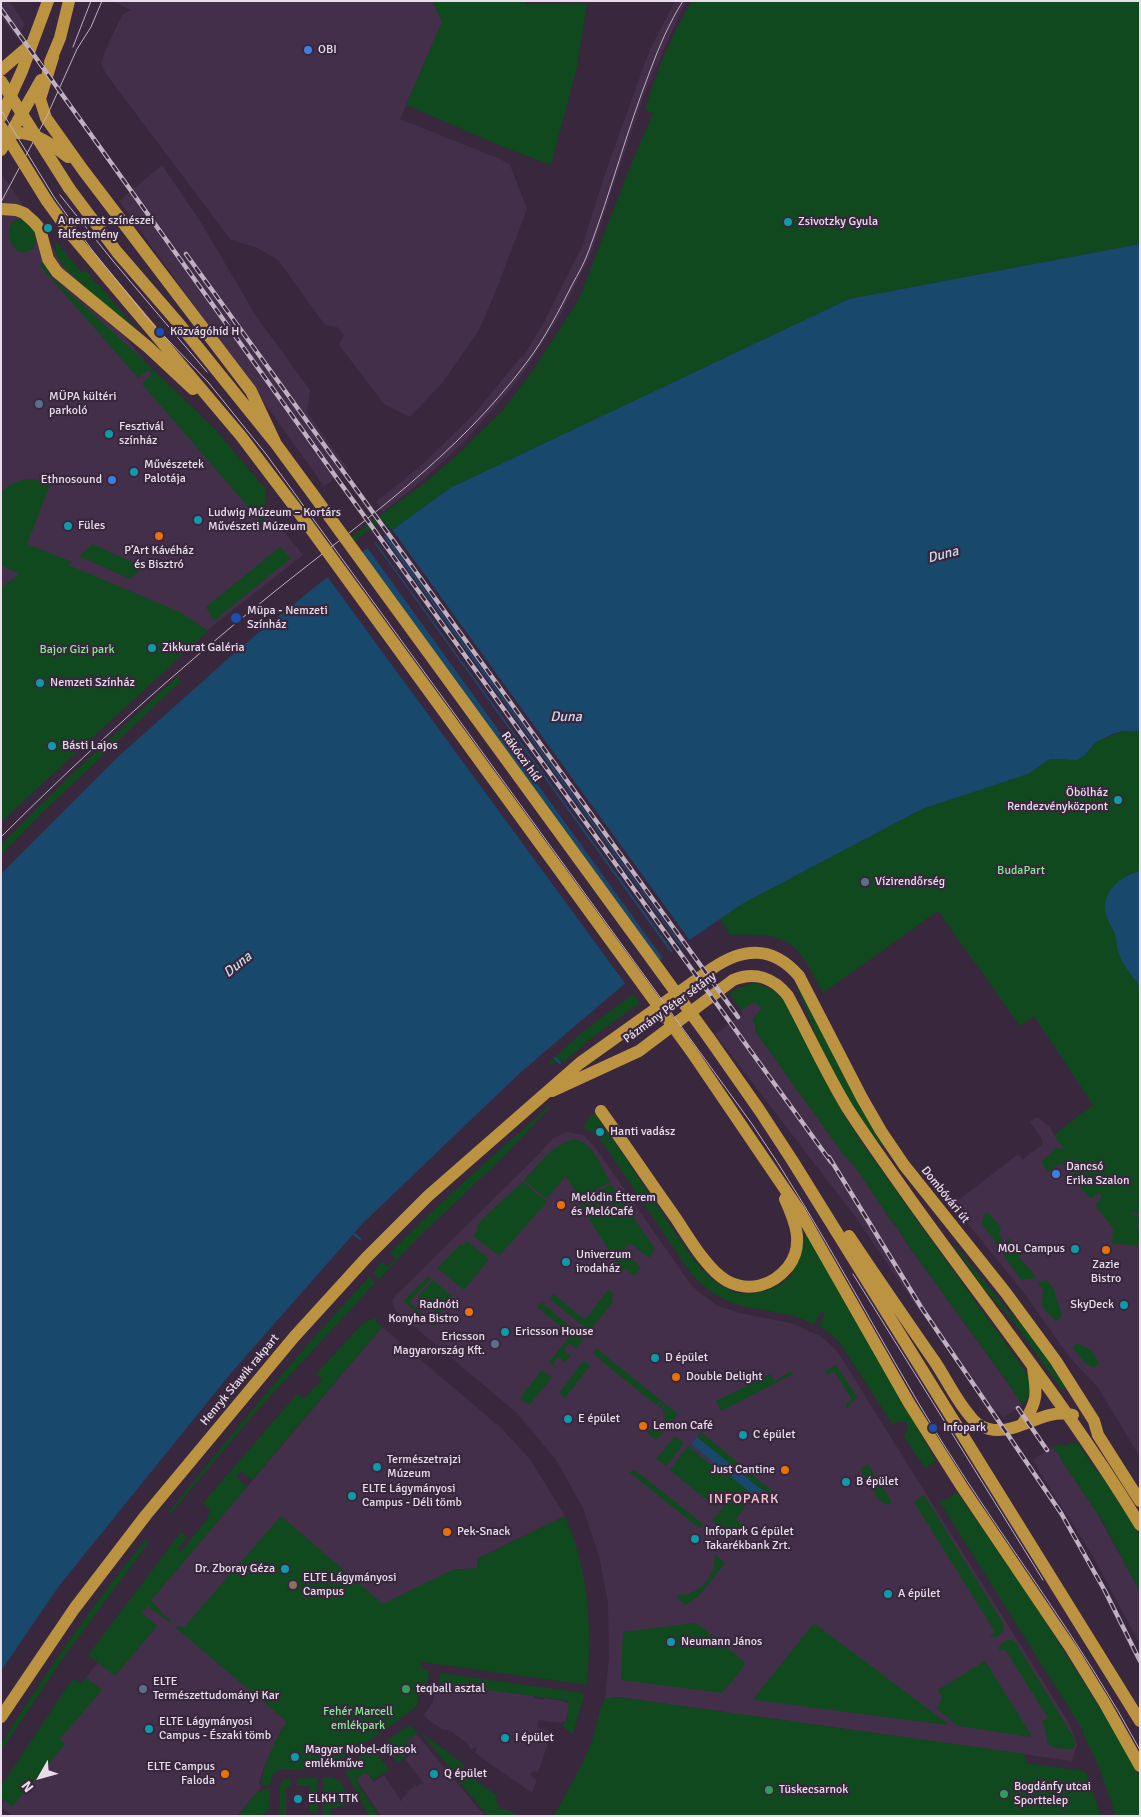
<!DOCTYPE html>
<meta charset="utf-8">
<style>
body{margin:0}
#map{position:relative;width:1141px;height:1817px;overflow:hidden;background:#39273d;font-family:Signika,sans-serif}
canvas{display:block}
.frame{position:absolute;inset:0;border:2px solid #e9ddec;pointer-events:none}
.north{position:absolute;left:15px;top:1752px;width:50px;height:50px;-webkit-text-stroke:4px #39273d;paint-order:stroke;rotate:232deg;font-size:14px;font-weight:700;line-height:20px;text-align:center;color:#e9ddec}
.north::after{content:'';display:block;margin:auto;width:18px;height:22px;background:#e9ddec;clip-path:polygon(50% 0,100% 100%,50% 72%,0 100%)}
</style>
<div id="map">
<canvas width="1141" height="1817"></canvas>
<div class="frame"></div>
<div class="north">N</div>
</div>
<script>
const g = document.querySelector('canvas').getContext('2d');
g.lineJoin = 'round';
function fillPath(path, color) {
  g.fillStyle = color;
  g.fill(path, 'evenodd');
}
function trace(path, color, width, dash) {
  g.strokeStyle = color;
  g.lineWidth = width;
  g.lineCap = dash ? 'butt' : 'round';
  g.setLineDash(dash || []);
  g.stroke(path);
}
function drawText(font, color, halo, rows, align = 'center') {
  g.font = font + ' Signika,sans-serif';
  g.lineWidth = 4.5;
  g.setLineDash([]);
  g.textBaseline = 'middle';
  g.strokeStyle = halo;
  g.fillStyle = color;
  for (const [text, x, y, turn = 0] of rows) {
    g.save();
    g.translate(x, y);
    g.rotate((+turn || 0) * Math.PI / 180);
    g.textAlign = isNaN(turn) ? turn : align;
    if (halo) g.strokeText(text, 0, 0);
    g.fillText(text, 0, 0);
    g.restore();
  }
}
fillPath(new Path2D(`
 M1,1H9L25,24L17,38L1,17Z
 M112,1H433L442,22L400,119L500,159L510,165L527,209L497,288L479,330L443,382L410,417L384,404L339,345L344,335L337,327L325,325L278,260L257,248L230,239L106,74L101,63L106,49L122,15L131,10Z
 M675,1H687L680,13L644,95L591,254L560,316L522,375L502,399L463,443L426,477L383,512L376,502L423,464L476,412L520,358L523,357L543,324L582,247L606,171L650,49Z
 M162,165L202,224L256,316L310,390L307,412L348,469L324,486L119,201Z
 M1,173L58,255L303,555L205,632L49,775L1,822Z
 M756,1002L762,1008L755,1031L843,1153L856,1168L892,1222L898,1229L910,1248L1017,1396L1022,1405L1003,1418L998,1411H994L914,1303L857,1219L715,1034L743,1014L741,1010L751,1003Z
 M1037,1117L1050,1127L1054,1135L1069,1154L1112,1209L1140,1213V1457L1097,1386L1070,1358L1024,1293L964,1219L955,1203L1018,1154L1023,1159L1043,1144L1042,1139L1030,1122Z
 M566,1132L583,1135L595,1147L691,1285L699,1292L716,1305L740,1313L794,1324L822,1337L837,1351L1069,1723L1077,1745L1072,1761L618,1697L605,1699L609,1657L608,1603L599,1556L583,1508L556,1460L518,1414L410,1323L395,1310L392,1301L396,1295L538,1155L552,1139Z
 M382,1327L500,1427L530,1459L565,1516L477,1559V1568L452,1570L281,1730L263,1770L259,1783L261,1788L237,1816H13L7,1812L2,1807L4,1802L86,1677Z
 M1052,1447L1060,1456L1062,1461L1097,1513L1137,1586L1140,1592V1644L1091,1553L1037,1468L1038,1467L1033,1460Z
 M441,1683L461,1686V1688H466L470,1689L471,1687L534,1696V1698L538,1699L543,1700L544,1698L564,1701V1703H569L566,1721H563L562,1723L539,1720L537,1727L552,1732L538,1772L533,1771L530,1775L537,1780L532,1793L475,1753L477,1749L476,1748L470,1749L468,1744L451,1731L445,1729L444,1730L423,1716L433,1702L435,1684H440Z
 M416,1734L485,1816H381L356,1779L366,1772L374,1782L384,1775L402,1802V1798L408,1793L405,1790L408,1791L414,1787L413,1784L416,1787L422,1783L425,1785L405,1759L414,1751L406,1742Z`), '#442f4a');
fillPath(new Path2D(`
 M433,1H526V4L587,3L577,67L551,165L508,149L406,105L442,22Z
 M692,1H1140V244L849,299L450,488L391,531L383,520L350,544L347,540L426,482L456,456L503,410L534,369L579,299L628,172L653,113L645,110C656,72 671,35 692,1Z
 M18,219C35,220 42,245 29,251C11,260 0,224 18,219Z
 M56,241L81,272L85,270L95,282L98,284L156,353L65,268L56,255Z
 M41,264H44L52,277L138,355L216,430L260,483L266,488L264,523L263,524L142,384L152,374L148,370L138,378L40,266Z
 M26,479H35L50,485L27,544L72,562L68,565L180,612L208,631L1,822V590L3,586L19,574L1,565V493C9,485 15,481 26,479Z
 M92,544L144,567L130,579L79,556Z
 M280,547L291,558L214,621L206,607Z
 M178,676L181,681L41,814L1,855V844L70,776Z
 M1123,731H1140V871L1129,874L1110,890L1106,915L1114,933L1124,963L1140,987V1213L1131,1212L1140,1219L1137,1226L1140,1231L1139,1244L1137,1246L1112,1243L1113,1228L1095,1205L1102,1197L1099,1192L1090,1199L1063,1164H1059L1048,1172L1041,1162L1056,1148L1064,1149L1054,1135L1093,1105L1034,1016L1020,1026L938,911L823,993C811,971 800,942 773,937C759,934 743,935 730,935L720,919L742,904L922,809L1028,774L1050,759L1066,760L1084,756L1096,742Z
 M753,983L765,986L775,991L790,1008L844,1115L864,1146L1023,1368C1033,1385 1035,1389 1022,1405L1013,1390L910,1248L895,1224L892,1222L856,1168L843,1154L755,1031L757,1028L752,1020L762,1008L754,1002L741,1010L729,993Z
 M799,987L886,1148L885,1149C861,1123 838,1085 823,1052C813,1031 807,1009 797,988Z
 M633,994L640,1003L599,1032L563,1062L561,1059L551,1066L549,1063L581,1033Z
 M549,1106L551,1107L502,1158L421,1235L379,1279L373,1273L382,1262L388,1267L396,1259L390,1253C441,1201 495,1154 549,1106Z
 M595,1113C616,1144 636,1174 657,1205C674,1230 700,1277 728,1289C740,1295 753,1294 765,1291C796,1282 800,1260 806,1232L936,1461L925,1468L904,1437L908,1427L905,1422H897L893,1425L839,1342L827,1331L819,1326L825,1312L822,1311L814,1324C765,1301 732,1320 690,1272L605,1146L595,1134L584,1128L586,1122Z
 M575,1139C595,1144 600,1166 610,1182L580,1200L566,1176L546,1199L524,1180C539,1165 553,1143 575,1139Z
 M523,1182L547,1202L499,1256L473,1236L478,1230L476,1228L484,1217Z
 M611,1184L655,1249L649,1258L630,1243L623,1251L641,1267L634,1276L625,1268L622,1271L579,1203Z
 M984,1213H989L1001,1228L999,1235L1003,1241L1000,1246H998L982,1224Z
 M1009,1238L1021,1251L1020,1258L1037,1278L1021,1280L1002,1253Z
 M467,1241L489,1259L464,1290L437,1268L461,1244L463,1245Z
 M954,1244L1005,1307L1029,1332L1066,1387L1062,1390L1012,1320L984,1289L953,1245Z
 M429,1276L431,1279L409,1302L436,1325L435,1327L403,1301Z
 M369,1277L375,1283L256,1412L170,1514L168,1513C233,1433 298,1352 369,1277Z
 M433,1280L454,1298L439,1315L417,1297Z
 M1047,1280L1053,1288L1062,1315L1056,1322L1042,1306L1043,1291L1038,1282Z
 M608,1290L614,1294L611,1298L614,1301L589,1331L550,1299L554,1294L585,1320Z
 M541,1302L584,1338L576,1349L569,1343L564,1350L570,1356L565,1362L558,1357L553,1363L559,1370L549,1362L571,1335L537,1307Z
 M378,1317L375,1321L382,1327L252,1480L241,1471L236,1477L247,1487L151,1600L165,1616L171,1620V1623L147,1606L142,1613L157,1626L115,1676L88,1655L181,1532L187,1537L178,1549L181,1552L208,1518L207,1516L211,1510L203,1503L297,1394L304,1399L322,1379L316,1374L364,1322Z
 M1076,1343L1091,1350L1099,1363L1094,1368L1085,1363L1073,1348Z
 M596,1348L678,1414L656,1440L647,1433L655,1424L658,1427L666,1418L663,1414L665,1412L662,1410L665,1406L663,1404L660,1408L658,1407L661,1403L660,1401L656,1405L598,1358L593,1353Z
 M584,1360L590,1366L565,1398L559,1393Z
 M836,1365L857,1397L847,1409L846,1404L852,1400L834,1371L828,1375L825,1373L826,1371Z
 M542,1370L552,1378L529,1405L520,1398Z
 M789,1372L795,1373L721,1411L716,1401L771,1374L774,1382Z
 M701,1432L777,1495L773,1499L697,1437Z
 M675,1436L684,1443L666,1466L656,1459Z
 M1077,1442L1097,1472L1100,1470L1140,1536V1592L1103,1522L1062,1461L1060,1456L1052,1447L1061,1444L1062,1446Z
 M688,1446L710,1464L714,1463L754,1495L746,1506L729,1491L716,1508L670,1470Z
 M868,1464L891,1501V1503L886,1505L878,1499L860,1469Z
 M635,1470L703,1524L699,1528L629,1472Z
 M957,1492L1028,1594L1120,1740L1140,1778V1816H1116L1097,1762L1083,1734L1084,1732L939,1501L948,1499Z
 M924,1495L1003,1623L1004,1631L996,1637L989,1636L995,1632L914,1502Z
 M732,1496L745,1507L736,1519L749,1530L739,1542L712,1521Z
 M281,1516L383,1604L452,1570L477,1568V1559L565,1516C589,1572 592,1626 587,1685L422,1662V1669L429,1671L427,1688L420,1691L417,1706L382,1732L330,1766L322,1769L278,1770L272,1776L270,1785L261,1786C264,1764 274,1740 287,1722L176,1628L179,1625L183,1628Z
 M146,1539L149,1542L64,1657L1,1751V1744C45,1673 93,1604 146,1539Z
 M715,1554L725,1563L699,1596L685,1605L675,1595C700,1596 715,1578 715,1554Z
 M696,1623L745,1662L742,1669L722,1693L621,1680L623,1632Z
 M814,1623L947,1723L946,1725L755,1700L754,1698Z
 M1007,1640H1012L1016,1643L1074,1738L1075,1745L1072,1749L1054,1748L1047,1743L1046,1732L1042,1721L1048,1718L1005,1649L999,1652V1646Z
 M985,1661L1031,1735L1030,1737L958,1726L936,1708L939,1705L942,1697L938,1690Z
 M440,1673L583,1693L584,1696L573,1734L563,1727L564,1721H567L569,1701L439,1683Z
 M86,1677L102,1690L60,1739L65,1744L12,1807L1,1798V1786L73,1678L81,1684Z
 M618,1697L1026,1754L1025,1763L1085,1771L1101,1816H553C568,1791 582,1767 592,1740C597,1726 598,1711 605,1699Z
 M408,1726L412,1727L418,1732L406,1742L413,1750L398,1763L383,1743Z
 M421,1733L464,1764V1771L457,1777Z
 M373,1748L389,1770L373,1780L367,1772L356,1779L360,1785L359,1786L379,1816H369L346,1772L350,1764Z
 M467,1775L498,1796L495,1799L500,1809H507L518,1816H488L459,1782Z
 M317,1777L318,1812L316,1814L310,1811L309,1786H297V1779Z
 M323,1777C343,1776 343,1787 352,1803L330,1809L331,1816H323Z
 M290,1778L291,1786L286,1787V1816H279L280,1784L284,1779Z
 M270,1788L269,1810L261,1816H238L257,1792Z`), '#0f491d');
fillPath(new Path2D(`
 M1140,244V731H1123L1113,734L1096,742L1084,756L1077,760L1050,759L1028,774L922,809L742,904L622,986L521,1072L363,1223L231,1373L59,1586L1,1671V874L120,755L240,648L321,582L450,488L849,299Z
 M1140,871V987C1133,976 1123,966 1119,954C1116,947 1117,939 1114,932C1111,926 1107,920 1106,914C1101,892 1120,876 1140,871Z
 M697,1437L773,1499L767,1506L691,1444Z`), '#18486b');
fillPath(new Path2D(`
 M391,528L691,942L683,947L384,533Z
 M382,534L682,948L674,953L374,540Z
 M373,541L672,954L664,960L366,546Z
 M360,550L661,962L627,986L326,575Z`), '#39273d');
trace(new Path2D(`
 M555,1058L560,1063
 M354,1234L360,1239`), '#18486b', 2.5);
trace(new Path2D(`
 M53,57L40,99L46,118L83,170L251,391L276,444
 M50,62L60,38L69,1
 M1,70L30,45
 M1,117L22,71L48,1
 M3,136C27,126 49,142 68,157
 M1,150L41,80
 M69,188L117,252L180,325L276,444L312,493
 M47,201L73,237L241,436L294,506
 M1,209L16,210L24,213L34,222L40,229L48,259L57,272L148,347L193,389
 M709,1038L760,1111L792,1160L1140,1721
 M691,1051L799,1210L909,1403L962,1487L1072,1650L1104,1702L1140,1766
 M552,1091L639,1051L733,980C755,971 774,978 788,996C808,1033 826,1073 848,1109C868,1140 890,1170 911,1200C988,1308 1071,1411 1140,1525
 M601,1111C626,1146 650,1182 675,1217C688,1236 707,1270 727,1281C750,1293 773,1285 788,1267C805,1245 795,1221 785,1199
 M849,1236C877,1278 906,1320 935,1362C947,1380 956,1400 970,1416C974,1422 981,1427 989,1429C1018,1436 1042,1407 1073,1415
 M1023,1423C1038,1402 1037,1393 1033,1368
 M1,1717L74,1609L146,1515L294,1337L366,1258L428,1196L580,1063L713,968C744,947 773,946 799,976L862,1098L881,1131L904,1165L1006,1293L1056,1361L1094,1421L1098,1435L1140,1501`), '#bc9341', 12);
trace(new Path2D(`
 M73,47L91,1
 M1,110L54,197L92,250L149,320L208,382L266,454L752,1124C822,1226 877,1337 942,1442C1007,1546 1082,1642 1140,1750
 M60,195L113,261L207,372
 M1,202L46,118L77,49L91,27L102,1
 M1,837C87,751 178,669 274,592C365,519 456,457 527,362C545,338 559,311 572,285C578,274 585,262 589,250C611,191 627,130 650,71C659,47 669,23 683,1
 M853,1274L1043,1580`), '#bfb1c2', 1);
const rail = new Path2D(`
 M1,9L336,477L831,1162
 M186,254L738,1017
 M829,1157L921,1307L1061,1513L1105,1591L1140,1661
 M1018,1408L1047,1450`);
trace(rail, '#bfb1c2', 4.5);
trace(rail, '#39273d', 2.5, [8]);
trace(new Path2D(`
 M1,81L69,188
 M1,127L47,201
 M312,493L709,1038
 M294,506L691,1051`), '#bc9341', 12);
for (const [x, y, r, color] of [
 [308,50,5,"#3f7fe0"],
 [788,222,5,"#0f9aa8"],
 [48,228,5,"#0f9aa8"],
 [160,332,5,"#1a4fb4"],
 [39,404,5,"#5c6f8a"],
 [109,434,5,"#0f9aa8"],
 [134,472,5,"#0f9aa8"],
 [112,480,5,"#3f7fe0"],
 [198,520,5,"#0f9aa8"],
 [68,526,5,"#0f9aa8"],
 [159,536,5,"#e8710a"],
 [236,618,6,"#1a4fb4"],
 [152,648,5,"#0f9aa8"],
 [40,683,5,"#0f9aa8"],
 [52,746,5,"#0f9aa8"],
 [1118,800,5,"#0f9aa8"],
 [865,882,5,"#5c6f8a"],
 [600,1132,5,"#0f9aa8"],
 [1056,1174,5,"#3f7fe0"],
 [561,1205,5,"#e8710a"],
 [1075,1249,5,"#0f9aa8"],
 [1106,1250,5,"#e8710a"],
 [566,1262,5,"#0f9aa8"],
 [1124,1305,5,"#0f9aa8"],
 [469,1312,5,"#e8710a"],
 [505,1332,5,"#0f9aa8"],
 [495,1344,5,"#5c6f8a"],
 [655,1358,5,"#0f9aa8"],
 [676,1377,5,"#e8710a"],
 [568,1419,5,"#0f9aa8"],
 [643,1426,5,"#e8710a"],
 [933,1428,5,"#1a4fb4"],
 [743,1435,5,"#0f9aa8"],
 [377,1467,5,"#0f9aa8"],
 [785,1470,5,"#e8710a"],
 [846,1482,5,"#0f9aa8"],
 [352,1496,5,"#0f9aa8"],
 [447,1532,5,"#e8710a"],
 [695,1539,5,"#0f9aa8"],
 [285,1569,5,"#0f9aa8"],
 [293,1585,5,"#8d6e63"],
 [888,1594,5,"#0f9aa8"],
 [671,1642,5,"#0f9aa8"],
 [143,1689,5,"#5c6f8a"],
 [406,1689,5,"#2e9e5b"],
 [149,1729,5,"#0f9aa8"],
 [505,1738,5,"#0f9aa8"],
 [295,1757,5,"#0f9aa8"],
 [225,1774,5,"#e8710a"],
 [434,1774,5,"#0f9aa8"],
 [769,1790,5,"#2e9e5b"],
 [1004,1794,5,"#2e9e5b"],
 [298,1799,5,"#0f9aa8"]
]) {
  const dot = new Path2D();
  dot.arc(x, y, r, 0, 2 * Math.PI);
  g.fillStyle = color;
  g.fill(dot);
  trace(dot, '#39273d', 2);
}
drawText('12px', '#e9ddec', '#39273d', [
 ["OBI",318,50],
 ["A nemzet színészei",58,221],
 ["falfestmény",58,235],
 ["Zsivotzky Gyula",798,222],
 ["Közvágóhíd H",170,332],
 ["MÜPA kültéri",49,397],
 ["parkoló",49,411],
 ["Fesztivál",119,427],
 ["színház",119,441],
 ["Művészetek",144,465],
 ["Palotája",144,479],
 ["Ethnosound",102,480,"right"],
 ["Ludwig Múzeum – Kortárs",208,513],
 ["Művészeti Múzeum",208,527],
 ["Füles",78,526],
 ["P’Art Kávéház",159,551,"center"],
 ["és Bisztró",159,565,"center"],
 ["Müpa - Nemzeti",247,611],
 ["Színház",247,625],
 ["Zikkurat Galéria",162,648],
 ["Nemzeti Színház",50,683],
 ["Básti Lajos",62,746],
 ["Öbölház",1108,793,"right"],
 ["Rendezvényközpont",1108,807,"right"],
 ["Vízirendőrség",875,882],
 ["Hanti vadász",610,1132],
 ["Dancsó",1066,1167],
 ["Erika Szalon",1066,1181],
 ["Melódin Étterem",571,1198],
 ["és MelóCafé",571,1212],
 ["MOL Campus",1065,1249,"right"],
 ["Univerzum",576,1255],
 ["irodaház",576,1269],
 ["Zazie",1106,1265,"center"],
 ["Bistro",1106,1279,"center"],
 ["Radnóti",459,1305,"right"],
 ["Konyha Bistro",459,1319,"right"],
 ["SkyDeck",1114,1305,"right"],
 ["Ericsson House",515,1332],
 ["Ericsson",485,1337,"right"],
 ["Magyarország Kft.",485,1351,"right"],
 ["D épület",665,1358],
 ["Double Delight",686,1377],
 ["E épület",578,1419],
 ["Lemon Café",653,1426],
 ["Infopark",943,1428],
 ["C épület",753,1435],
 ["Természetrajzi",387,1460],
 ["Múzeum",387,1474],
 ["Just Cantine",775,1470,"right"],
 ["B épület",856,1482],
 ["ELTE Lágymányosi",362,1489],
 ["Campus - Déli tömb",362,1503],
 ["Pek-Snack",457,1532],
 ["Infopark G épület",705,1532],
 ["Takarékbank Zrt.",705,1546],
 ["Dr. Zboray Géza",275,1569,"right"],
 ["ELTE Lágymányosi",303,1578],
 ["Campus",303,1592],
 ["A épület",898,1594],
 ["Neumann János",681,1642],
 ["ELTE",153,1682],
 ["Természettudományi Kar",153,1696],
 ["teqball asztal",416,1689],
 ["ELTE Lágymányosi",159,1722],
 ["Campus - Északi tömb",159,1736],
 ["I épület",515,1738],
 ["Magyar Nobel-díjasok",305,1750],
 ["emlékműve",305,1764],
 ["ELTE Campus",215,1767,"right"],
 ["Faloda",215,1781,"right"],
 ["Q épület",444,1774],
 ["Bogdánfy utcai",1014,1787],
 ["Sporttelep",1014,1801],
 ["Tüskecsarnok",779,1790],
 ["ELKH TTK",308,1799]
], 'left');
drawText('12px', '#83ee93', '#39273d', [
 ["Bajor Gizi park",77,650],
 ["BudaPart",1021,871],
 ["Fehér Marcell",358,1712],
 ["emlékpark",358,1726]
]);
drawText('12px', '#e9ddec', '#39273d', [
 ["Rákóczi híd",521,757,54],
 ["Pázmány Péter sétány",670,1008,-36],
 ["Dombóvári út",945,1195,51],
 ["Henryk Sławik rakpart",240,1380,-50]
]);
drawText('italic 14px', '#c8dced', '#39273d', [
 ["Duna",943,555,-14],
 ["Duna",566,717],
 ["Duna",238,965,-39]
]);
g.letterSpacing = '1px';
drawText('14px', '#f6c2cb', '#39273d', [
 ["INFOPARK",744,1499]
]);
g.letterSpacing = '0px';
</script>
